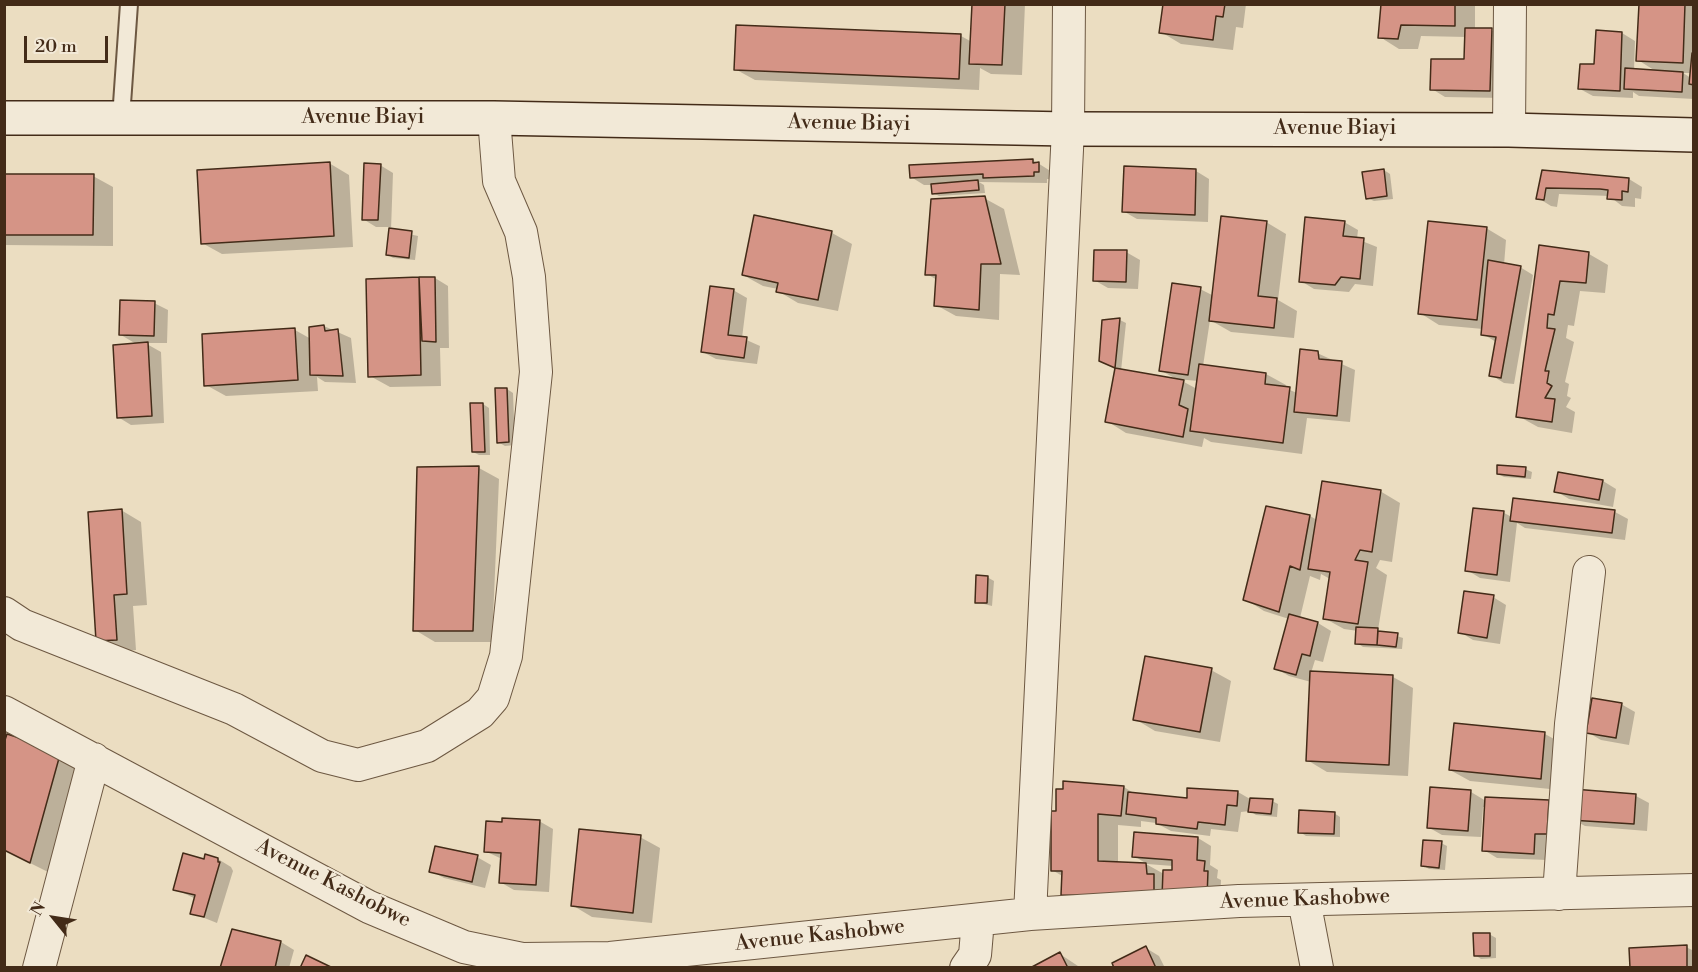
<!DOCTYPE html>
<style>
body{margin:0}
#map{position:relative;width:1698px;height:972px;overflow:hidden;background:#ebddc1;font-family:"Libre Bodoni",serif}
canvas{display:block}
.frame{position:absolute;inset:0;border:6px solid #432b18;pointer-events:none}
.north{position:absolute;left:24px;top:888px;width:60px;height:60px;-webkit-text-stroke:4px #f2e9d7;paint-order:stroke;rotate:300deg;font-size:16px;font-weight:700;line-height:24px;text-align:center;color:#432b18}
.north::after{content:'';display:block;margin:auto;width:21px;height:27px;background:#432b18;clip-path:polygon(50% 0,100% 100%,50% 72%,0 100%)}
.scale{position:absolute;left:24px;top:36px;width:84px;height:27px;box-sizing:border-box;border:3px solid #432b18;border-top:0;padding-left:8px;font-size:18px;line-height:21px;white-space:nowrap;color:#432b18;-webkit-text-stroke:4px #f2e9d7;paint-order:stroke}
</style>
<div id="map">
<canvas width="1698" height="972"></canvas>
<div class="frame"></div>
<div class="north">N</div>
<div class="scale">20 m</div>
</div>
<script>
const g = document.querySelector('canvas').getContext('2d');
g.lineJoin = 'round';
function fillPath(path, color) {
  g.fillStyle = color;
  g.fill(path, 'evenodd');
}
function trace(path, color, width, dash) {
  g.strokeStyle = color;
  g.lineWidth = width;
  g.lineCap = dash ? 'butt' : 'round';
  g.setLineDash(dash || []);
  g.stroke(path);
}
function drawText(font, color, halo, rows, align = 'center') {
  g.font = font + ' "Libre Bodoni",serif';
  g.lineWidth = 4.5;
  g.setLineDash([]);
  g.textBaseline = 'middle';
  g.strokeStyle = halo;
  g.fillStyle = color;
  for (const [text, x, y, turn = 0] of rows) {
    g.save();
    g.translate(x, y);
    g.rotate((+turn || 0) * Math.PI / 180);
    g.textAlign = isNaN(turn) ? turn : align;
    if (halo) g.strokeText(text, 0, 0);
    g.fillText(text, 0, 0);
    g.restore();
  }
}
fillPath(new Path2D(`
 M973,4H1025L1022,75L991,74L980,68L979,90L755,80L735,69L961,36L972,42Z
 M1164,4H1246L1243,28L1236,27L1233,50L1181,44L1161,32Z
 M1383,4H1475V30H1491L1505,38L1503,98L1445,97L1432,89L1466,60V37L1421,36L1418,49H1399L1380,37Z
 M1641,4H1694V99L1639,96L1633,92V98L1593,96L1580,89L1622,33L1635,41L1634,70L1657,72L1638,60ZM1683,73H1691V78Z
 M1033,160L1052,172V179H1047V183L979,182L984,185L985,193L939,196L933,193L932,185H924L911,177Z
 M329,163L349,175L353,247L222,254L202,243Z
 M380,165L393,173L391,230L418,236L415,260L393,258L387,254L391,227H376L363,219Z
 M1384,170L1390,174L1393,199L1374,201L1367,198Z
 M1196,171L1209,179L1208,222L1137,219L1123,211Z
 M1543,171L1629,179L1642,187L1641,199L1635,198V207L1622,206L1609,196L1559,194L1557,207L1551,206L1538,198Z
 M4,175L93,176L113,187V246L4,245Z
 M984,198L1004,209L1020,275L1000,274L999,320L956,316L936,305L937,280L927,274Z
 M755,217L832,233L852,244L838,311L798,303L778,291V289L763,286L743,275Z
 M1266,222L1286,234L1278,300L1297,311L1294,338L1231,332L1210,320L1203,366L1266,374L1286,385L1285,388L1297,393L1317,353L1355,370L1350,422L1307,418L1302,454L1211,442L1204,438L1202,447L1126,433L1107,421L1116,368L1107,364L1103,321L1120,320L1126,323L1121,371L1184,382L1197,389L1198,381L1176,379L1160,370L1200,289L1214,296Z
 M1344,222L1358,230L1357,239L1377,247L1373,286L1355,284L1349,292L1314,289L1301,281Z
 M1486,228L1506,240L1504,265L1520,267L1533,275L1514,384L1504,383L1491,375L1496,342L1483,334V329L1439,325L1420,313Z
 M1541,246L1589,254L1608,265L1605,293L1580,291L1574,326L1568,325L1566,338L1574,342L1565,382L1569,384L1567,396L1571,398L1566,407L1575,412L1572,433L1538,427L1518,416Z
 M1126,252L1140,260L1138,289L1108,288L1094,280Z
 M435,278L448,286L449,348H440L441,386L390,387L370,376L367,281Z
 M733,290L747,298L742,338L760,346L757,364L716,359L703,352Z
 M154,303L168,310L167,343H145L161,352L164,423L131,425L118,417L138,345L121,335Z
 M324,326L351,338L356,383L325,382L317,377L318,391L226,396L206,385L295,330L311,339Z
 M507,389L513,393L515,445L505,446L498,442Z
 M483,404L489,408L490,455H479L473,452Z
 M479,468L499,479L492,642H435L415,630Z
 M1525,469L1532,472L1531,479L1504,477L1498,474Z
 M1603,481L1616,489L1613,507L1569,499L1556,491Z
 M1380,491L1400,503L1392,562L1380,560L1376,568L1387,575L1378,630L1403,638L1402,649L1363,647L1357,643L1358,631L1344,629L1324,618L1330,579L1321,574L1320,580L1310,576L1300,618L1318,623L1331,631L1323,662L1315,660L1311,673L1393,677L1413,688L1408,776L1327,772L1307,760L1311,682L1289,676L1275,668L1289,619L1264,611L1245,599L1267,508L1310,516L1317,520Z
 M1474,509L1504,513L1512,517L1615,512L1628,519L1625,540L1525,528L1517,523L1510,582L1480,578L1467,570Z
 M121,510L141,522L147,605L133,606L136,650L118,652L98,641Z
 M987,577L994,581L992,606L976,602Z
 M1493,597L1506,605L1500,644L1473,640L1460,632Z
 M1211,670L1231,681L1220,742L1155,731L1135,719Z
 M1621,704L1635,712L1629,745L1601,740L1587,732Z
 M1455,725L1545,734L1565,745L1560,790L1470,781L1450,770Z
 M4,728L10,731L8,736L80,764L50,873L4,850Z
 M1124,787L1135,794L1188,800L1238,792L1250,799L1272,801L1278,804L1277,817L1256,815L1250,811L1241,812L1238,832L1211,829L1210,836L1171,831L1156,823L1141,821V827L1118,825V863L1146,864L1164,874L1173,871V866L1147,864L1134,856L1198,838L1211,846L1210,865L1218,870L1217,878L1221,880L1220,905H1083L1063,894L1064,877L1052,870L1053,812Z
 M1471,792L1486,801L1548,802L1561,809L1547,860L1497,858L1484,850L1486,807H1483L1481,837L1442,835L1428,827Z
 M1636,796L1649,803L1647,831L1585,826L1572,819Z
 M1334,813L1340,817V837L1306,836L1300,832Z
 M539,821L553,829L549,892L514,890L500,882L502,859L485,851L503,824Z
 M640,837L660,848L652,923L592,917L572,905Z
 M1441,843L1447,846L1445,870L1429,869L1422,865Z
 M477,857L491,865L485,888L444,878L431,871Z
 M218,859L231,867L233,871L217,923L192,913L196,899L175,889L205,860Z
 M1489,934L1496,938V958L1481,959L1475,955Z
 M281,942L294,950L289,968H222Z
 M1686,947L1694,951V968H1632Z
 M1146,948L1159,956L1165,968H1116Z
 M1060,954L1081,968H1033Z`), '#0003');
const building = new Path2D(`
 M972,4H1005L1002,65L969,64Z
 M1163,4H1225L1223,17L1216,16L1213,40L1159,33Z
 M1381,4H1455V26L1401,25L1398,39L1378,38Z
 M1639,4H1685L1683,63L1636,61Z
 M736,25L961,34L959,79L734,70Z
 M1465,28H1492L1490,91L1430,90L1431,59H1464Z
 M1596,30L1622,32L1620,91L1578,89L1580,64H1594Z
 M1692,53L1694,54V85L1689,84Z
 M1625,68L1683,72L1682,92L1624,89Z
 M1033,159V163L1039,162V172H1034V176L983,178V174L910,178L909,165Z
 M330,162L334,236L201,244L197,170Z
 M364,163L381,164L378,220H362Z
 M1124,166L1196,169L1195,215L1122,212Z
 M1384,169L1387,196L1366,199L1362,172Z
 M1542,170L1629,178L1628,192L1622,191V200L1607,199L1608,190L1600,189L1546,188L1544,200L1536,199Z
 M4,174H94L93,235H4Z
 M978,180L979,190L932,194L931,184Z
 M985,196L1001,264H981L979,310L934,306L936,275H925L931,199Z
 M754,215L832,231L818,300L776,292L778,283L742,275Z
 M1221,216L1267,221L1258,296L1277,298L1274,328L1209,321Z
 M1305,217L1345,221L1343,236L1364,238L1360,279L1341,277L1335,285L1299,282Z
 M1428,221L1487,227L1477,320L1418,314Z
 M389,228L412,231L409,258L386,255Z
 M1539,245L1589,252L1586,283L1560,281L1554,315L1548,314L1547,328L1555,329L1545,371H1549L1547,383L1552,386L1545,398L1555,399L1552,422L1516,417Z
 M1094,250H1127L1126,282L1093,281Z
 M1488,260L1521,266L1501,378L1489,376L1496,337L1481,335Z
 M419,277L421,375L368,377L366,279Z
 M419,277H435L436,342L422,341Z
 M1172,283L1201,287L1188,375L1159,371Z
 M710,286L734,289L728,335L747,337L744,358L701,352Z
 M120,300L155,301L154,336L119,335Z
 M1120,318L1115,368L1099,361L1102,320Z
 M324,325L325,331L338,329L343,376L310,375L309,327Z
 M295,328L298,380L204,386L202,334Z
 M148,342L152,416L117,418L113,345Z
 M1300,349L1318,351L1319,359L1342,361L1337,416L1294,412Z
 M1199,364L1266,373L1265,384L1290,387L1283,443L1190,431Z
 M1115,368L1184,380L1179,405L1188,409L1183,437L1105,422Z
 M495,388H507L509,442L497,443Z
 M470,403H483L485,452H472Z
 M1497,465L1526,467L1525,477L1497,474Z
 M479,466L473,631H413L417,467Z
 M1558,472L1603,480L1599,500L1554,492Z
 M1322,481L1381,490L1372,552L1360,550L1355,560L1368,562L1358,624L1323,619L1330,572L1308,569Z
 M1513,498L1615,510L1612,533L1510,521Z
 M1266,506L1310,515L1300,570L1290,566L1279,612L1243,600Z
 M1473,508L1504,511L1497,575L1465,571Z
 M122,509L127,594L114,595L117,640L96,641L88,512Z
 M976,575L988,576L987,603H975Z
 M1464,591L1494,595L1487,638L1458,633Z
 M1289,614L1318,622L1310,656L1302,654L1296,675L1274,669Z
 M1356,627L1378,628L1377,645L1355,644Z
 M1378,631L1398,633L1396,647L1377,645Z
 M1145,656L1212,668L1200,732L1133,720Z
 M1310,671L1393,675L1389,765L1306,761Z
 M1592,698L1622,703L1616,738L1586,733Z
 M1454,723L1545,732L1541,779L1449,770Z
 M7,734L61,751L30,863L4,850V743Z
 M1063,781L1124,786L1121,816L1098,814V861L1146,863L1147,874H1154V896L1061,895L1062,871H1051V811H1056V789H1063Z
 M1430,787L1471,790L1468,831L1427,828Z
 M1187,788L1238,791L1237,806L1227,805L1225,825L1198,822L1197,829L1156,824V818L1126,814L1128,792L1187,798Z
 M1573,789L1636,794L1634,824L1570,820Z
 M1485,797L1549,800L1547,834H1535L1534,854L1482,851Z
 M1250,798L1273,799L1271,814L1248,812Z
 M1299,810L1335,812L1334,834L1298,833Z
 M502,818L540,820L536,885L499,883L501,853L484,852L486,821L502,822Z
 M579,829L641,835L633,913L571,906Z
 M1134,832L1198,837L1197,860L1205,861L1204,871H1208L1207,898L1162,897L1163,870H1172V860L1132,857Z
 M1423,840L1442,841L1439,868L1421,866Z
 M435,846L478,855L472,882L429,872Z
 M183,853L204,859L205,854L218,858V862H220L204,917L190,914L195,895L173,890Z
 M232,929L281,941L275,968H220Z
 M1473,933H1490V956H1474Z
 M1687,945V968H1630L1629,948Z
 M1146,946L1156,968H1114L1112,963Z
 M1060,952L1068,968H1030Z
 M306,955L333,968H300Z`);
fillPath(building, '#d59486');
trace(building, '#432b18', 1.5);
const lane = new Path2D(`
 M121,118L129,4`);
const street = new Path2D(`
 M1509,130L1510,4
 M4,613L22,625L234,709L322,756L358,765L427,746L480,713L493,698L506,656L536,372L529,277L521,232L499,181L494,118
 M4,712L369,907L464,947L522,959L610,958L1030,914L1239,901L1694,890
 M1559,894L1571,724L1589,572
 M1304,900L1317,968
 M1030,914L1068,129L1069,4
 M39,968L94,759
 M966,968L975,955L978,920`);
const secondary = new Path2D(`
 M4,118H494L1068,129L1509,130L1694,135`);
trace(lane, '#6d5842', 20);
trace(street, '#6d5842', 34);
trace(secondary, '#432b18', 36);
trace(lane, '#f2e9d7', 16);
trace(street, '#f2e9d7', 32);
trace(secondary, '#f2e9d7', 33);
drawText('21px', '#432b18', '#f2e9d7', [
 ["Avenue Biayi",363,118],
 ["Avenue Biayi",849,124,1],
 ["Avenue Biayi",1335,129],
 ["Avenue Kashobwe",333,884,27],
 ["Avenue Kashobwe",1305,900,-2],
 ["Avenue Kashobwe",820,936,-6]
]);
</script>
